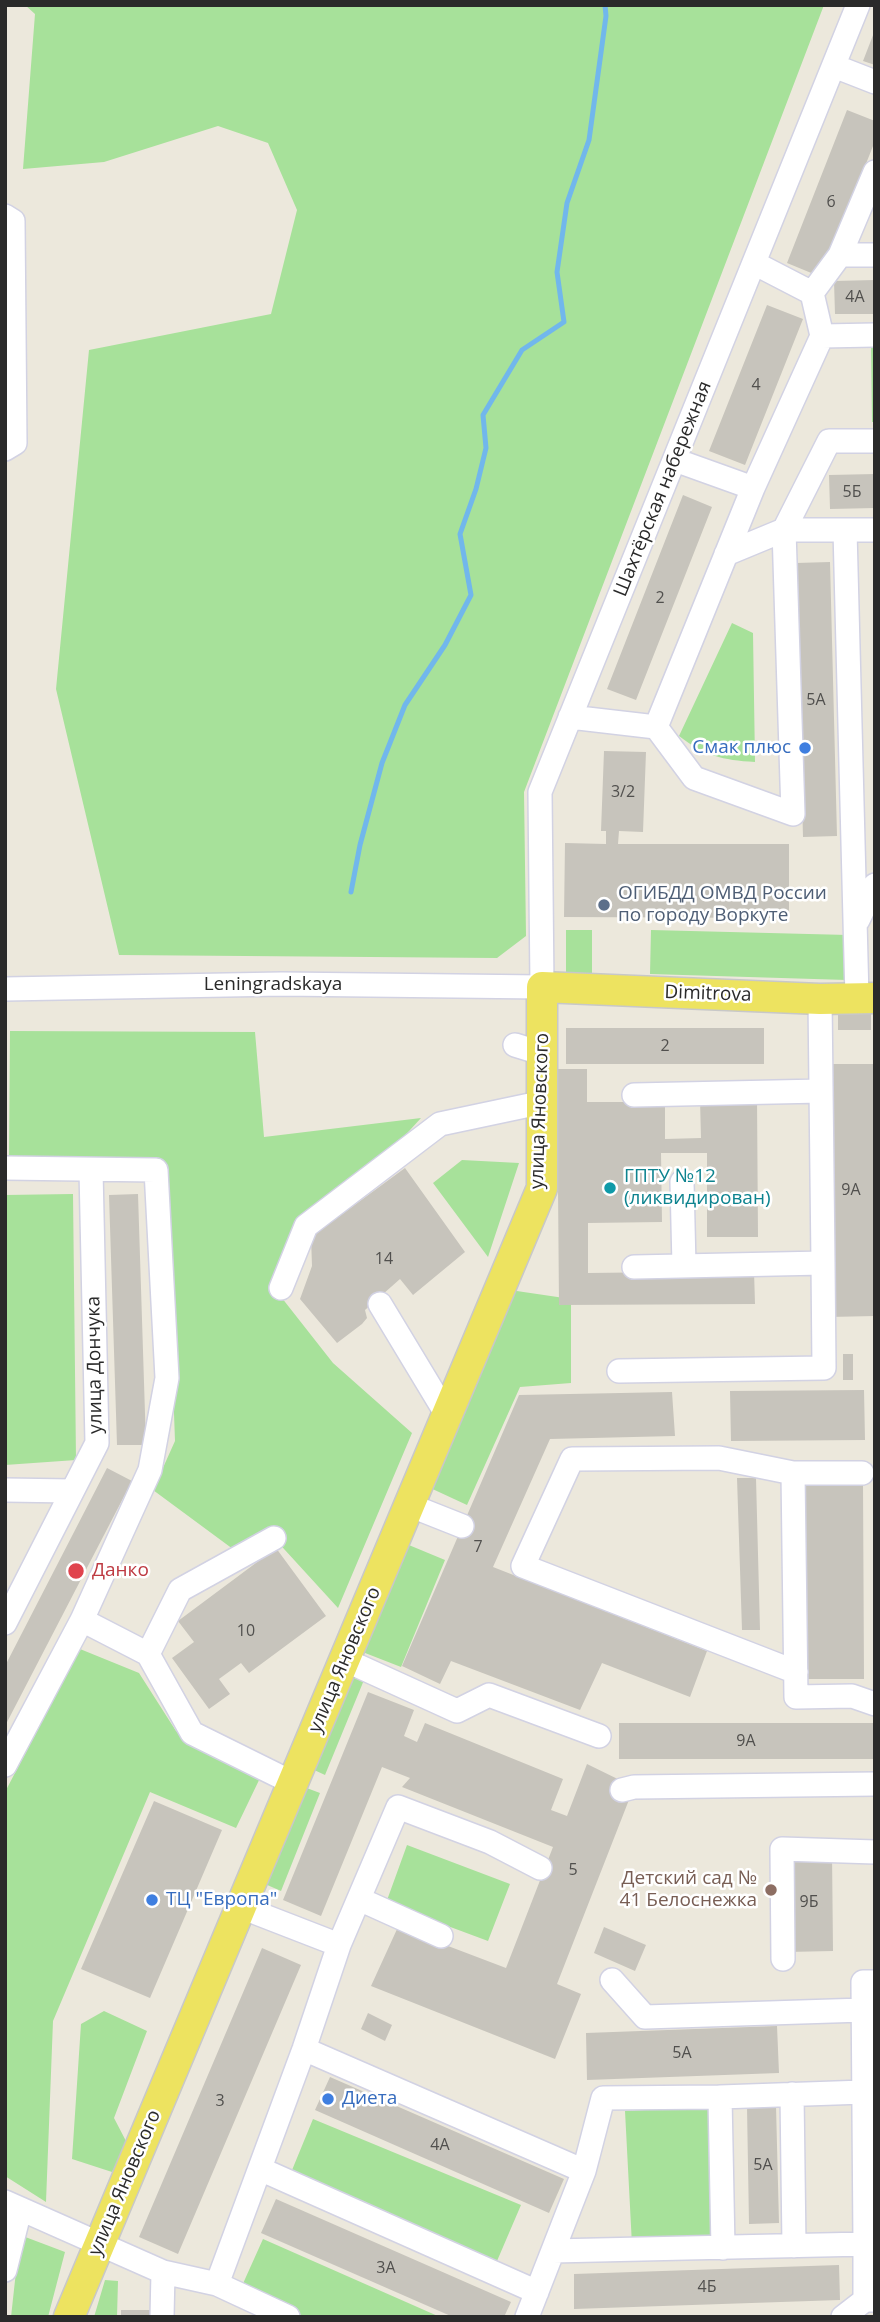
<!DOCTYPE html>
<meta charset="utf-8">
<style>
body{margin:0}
#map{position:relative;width:880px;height:2322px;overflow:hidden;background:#ece8dc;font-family:"Open Sans",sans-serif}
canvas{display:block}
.frame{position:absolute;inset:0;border:7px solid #2a2a2a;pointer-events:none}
</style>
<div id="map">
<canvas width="880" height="2322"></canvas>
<div class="frame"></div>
</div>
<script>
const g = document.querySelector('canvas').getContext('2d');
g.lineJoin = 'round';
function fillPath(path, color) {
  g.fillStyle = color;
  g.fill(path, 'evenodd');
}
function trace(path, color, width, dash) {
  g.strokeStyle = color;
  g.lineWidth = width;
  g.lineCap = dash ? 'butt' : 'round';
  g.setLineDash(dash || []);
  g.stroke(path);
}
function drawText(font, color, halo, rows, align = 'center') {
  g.font = font + ' "Open Sans",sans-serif';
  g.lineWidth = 5;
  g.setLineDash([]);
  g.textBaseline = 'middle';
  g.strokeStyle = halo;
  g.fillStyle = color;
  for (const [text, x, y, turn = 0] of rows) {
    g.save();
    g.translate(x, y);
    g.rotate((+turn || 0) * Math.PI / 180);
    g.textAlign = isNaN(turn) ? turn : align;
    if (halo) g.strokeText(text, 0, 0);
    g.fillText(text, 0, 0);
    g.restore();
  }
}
fillPath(new Path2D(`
 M25,5H824L524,792L526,936L497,958L119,955L56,689L89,350L271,314L297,210L268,143L218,126L104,162L23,169L35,14Z
 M871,344H875V422H872Z
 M732,623L753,633L755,762C722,760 705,756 679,736Z
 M566,930H592V976L566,975Z
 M651,930L848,935L847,980L650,974Z
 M10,1031L255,1032L264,1137L421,1118L389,1153L303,1217L278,1293L333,1363L412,1433L338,1608L274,1538L241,1555L153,1490L175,1441L165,1162L9,1159Z
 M462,1160L519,1163L488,1257L433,1183Z
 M73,1194L76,1460L5,1465V1195Z
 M510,1290L571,1299V1383L520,1387L467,1505L426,1486Z
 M404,1543L445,1560L401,1667L360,1651Z
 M80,1649L139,1673L176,1731L261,1776L236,1828L150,1792L53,2021L46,2202L5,2176V1792Z
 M351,1675L364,1680L325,1775L312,1769Z
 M304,1787L320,1793L281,1891L265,1884Z
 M407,1845L510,1884L488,1941L386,1903Z
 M104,2011L147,2031L114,2118L127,2143L112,2172L72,2159L81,2024Z
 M726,2106L733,2240L632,2245L625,2111Z
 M313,2119L521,2205L497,2261L290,2175Z
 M20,2235L65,2252L48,2317H11Z
 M263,2239L440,2317H304L241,2288Z
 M105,2280L118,2281L117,2317H94Z`), '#a7e19a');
trace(new Path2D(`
 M351,892L360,845L382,763L405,705L445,645L471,595L460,534L476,489L486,448L483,415L522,350L564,322L557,272L567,203L589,140L606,16L605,5`), '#71b7ec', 5);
fillPath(new Path2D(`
 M875,30V65L863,61Z
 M847,110L875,121V141L821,277L787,263Z
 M875,280V314H835L834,281Z
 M767,305L803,319L745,465L709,451Z
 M875,474V508L830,509L829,475Z
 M683,495L712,507L636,700L607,689Z
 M830,562L837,836L803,837L796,563Z
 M604,751L646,752L643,832L619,831L618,844H789V918L564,917L565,843L606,844V831H601Z
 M838,1014H871V1030H838Z
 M566,1028H764V1064H566Z
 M826,1064H875V1316L829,1317Z
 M557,1069H587V1102H665V1139L701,1138L700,1100L757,1099L758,1237H707V1153H661L662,1222L588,1223V1273L754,1271L755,1304L559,1305Z
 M405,1168L465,1252L413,1295L400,1279L365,1310L367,1318L362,1324L337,1343L300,1299L312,1266L311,1237Z
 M138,1194L146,1445H117L109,1195Z
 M843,1354H853V1380H843Z
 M864,1390L865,1440L731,1441L730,1391Z
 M672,1392L675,1436L550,1439L493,1567L707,1651L690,1697L602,1663L580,1710L451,1661L440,1684L402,1666L519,1395Z
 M107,1468L132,1481L5,1726V1666Z
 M737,1478H756L760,1630H742Z
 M863,1484L864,1679H800L799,1485Z
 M276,1548L326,1616L249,1673L241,1663L219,1679L230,1694L209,1709L172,1658L194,1642L178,1621Z
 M368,1692L414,1710L404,1736L417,1742L425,1723L563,1779L551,1810L567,1816L587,1764L634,1787L557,1984L581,1994L555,2059L371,1986L398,1927L506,1968L553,1847L402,1787L410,1778L382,1767L321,1916L283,1900Z
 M619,1723H874V1759H619Z
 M154,1801L222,1830L150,1998L81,1969Z
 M832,1853L833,1951L787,1952L785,1854Z
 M604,1927L646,1945L635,1971L594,1953Z
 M262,1948L301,1965L178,2254L139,2237Z
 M368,2013L392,2025L385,2041L361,2029Z
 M777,2026L779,2073L587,2080L586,2033Z
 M330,2077L564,2179L549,2213L315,2110Z
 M776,2106L779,2223L749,2224L747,2107Z
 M276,2199L511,2302L504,2317H453L261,2233Z
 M839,2265L840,2300L574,2309V2274Z
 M121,2310H155V2317H121Z`), '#c7c4bc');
const minor = new Path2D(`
 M834,66L875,82
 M5,216L13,221L15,443L5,449
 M840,255L875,172
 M812,293L840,255H875
 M822,336L875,335
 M675,460L753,488
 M845,530L857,998
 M726,554L784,530H875
 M570,717L656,727L694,778L793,814L784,530L829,441H875
 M656,727L753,488L822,336L812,293L754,263
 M858,920L875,885
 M5,989L282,984L542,987L540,792L858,5
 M515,1045L544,1054
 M634,1095L821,1091
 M5,1168L156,1170L167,1378L150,1470L82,1620L5,1765
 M682,1182L684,1266
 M634,1267L823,1263L820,999
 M281,1288L306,1226L440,1124L544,1102
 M380,1304L447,1415
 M619,1371L824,1368L823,1263
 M793,1473L796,1697L852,1696L875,1704
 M5,1490L72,1491
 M409,1505L462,1526
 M82,1620L148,1654L192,1733L293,1783
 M5,1623L97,1443L91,1170
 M148,1654L180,1590L274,1538
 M345,1660L457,1711L489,1695L599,1736
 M796,1672L523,1566L572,1459L719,1458L793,1473H862
 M622,1790L634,1787L875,1784
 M359,1899L441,1936
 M241,1907L339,1945
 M783,1959L782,1849L875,1852
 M612,1980L645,2017L863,2010
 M304,2049L584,2171L527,2317
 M792,2094L794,2246
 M260,2169L537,2292
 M584,2171L603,2098L720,2097
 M5,2202L163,2272L217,2284L304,2049L339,1945L398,1807L490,1842L540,1868
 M865,2244V2300H875
 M723,2248L720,2097L864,2092
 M553,2251L865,2244L863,1982H875
 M5,2270L20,2210
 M217,2284L288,2317
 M162,2317L163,2272
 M843,2317L865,2300`);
const major = new Path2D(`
 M69,2317L542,1188V987L820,999L875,998`);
trace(minor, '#d2d2e3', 26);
trace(major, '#c8c8c8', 33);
trace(minor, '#fff', 23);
trace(major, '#ede360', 30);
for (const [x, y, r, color] of [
 [805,748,7,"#3f7fe0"],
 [604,905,7,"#5c6f8a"],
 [610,1188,7,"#0f9aa8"],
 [76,1571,9,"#e0444e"],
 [771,1890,7,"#8d6e63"],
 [152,1900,7,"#3f7fe0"],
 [328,2099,7,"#3f7fe0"]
]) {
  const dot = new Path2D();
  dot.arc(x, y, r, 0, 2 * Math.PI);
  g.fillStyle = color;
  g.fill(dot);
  trace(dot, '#fff', 2.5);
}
drawText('16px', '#51504e', null, [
 ["6",831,202],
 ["4А",855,297],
 ["4",756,385],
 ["5Б",852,492],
 ["2",660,598],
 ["5А",816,700],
 ["3/2",623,792],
 ["2",665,1046],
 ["9А",851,1190],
 ["14",384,1259],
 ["7",478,1547],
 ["10",246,1631],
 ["9А",746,1741],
 ["5",573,1870],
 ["9Б",809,1902],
 ["5А",682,2053],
 ["3",220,2101],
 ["4А",440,2145],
 ["5А",763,2165],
 ["3А",386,2268],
 ["4Б",707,2287]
]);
drawText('19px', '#2a2a2a', '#fff', [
 ["Шахтёрская набережная",663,489,-68],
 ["Leningradskaya",273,985],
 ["Dimitrova",708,994,2],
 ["улица Яновского",540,1111,-88],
 ["улица Дончука",95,1365,-91],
 ["улица Яновского",345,1660,-67],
 ["улица Яновского",125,2183,-67]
]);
drawText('19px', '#366cbe', '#fff', [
 ["Смак плюс",791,748,"right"],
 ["ТЦ \"Европа\"",166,1900],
 ["Диета",342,2099]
], 'left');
drawText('19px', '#4e5e75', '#fff', [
 ["ОГИБДД ОМВД России",618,894],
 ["по городу Воркуте",618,916]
], 'left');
drawText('19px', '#0d838f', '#fff', [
 ["ГПТУ №12",624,1177],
 ["(ликвидирован)",624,1199]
], 'left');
drawText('19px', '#be3a42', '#fff', [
 ["Данко",92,1571]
], 'left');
drawText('19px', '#785e54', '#fff', [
 ["Детский сад №",757,1879],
 ["41 Белоснежка",757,1901]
], 'right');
</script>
